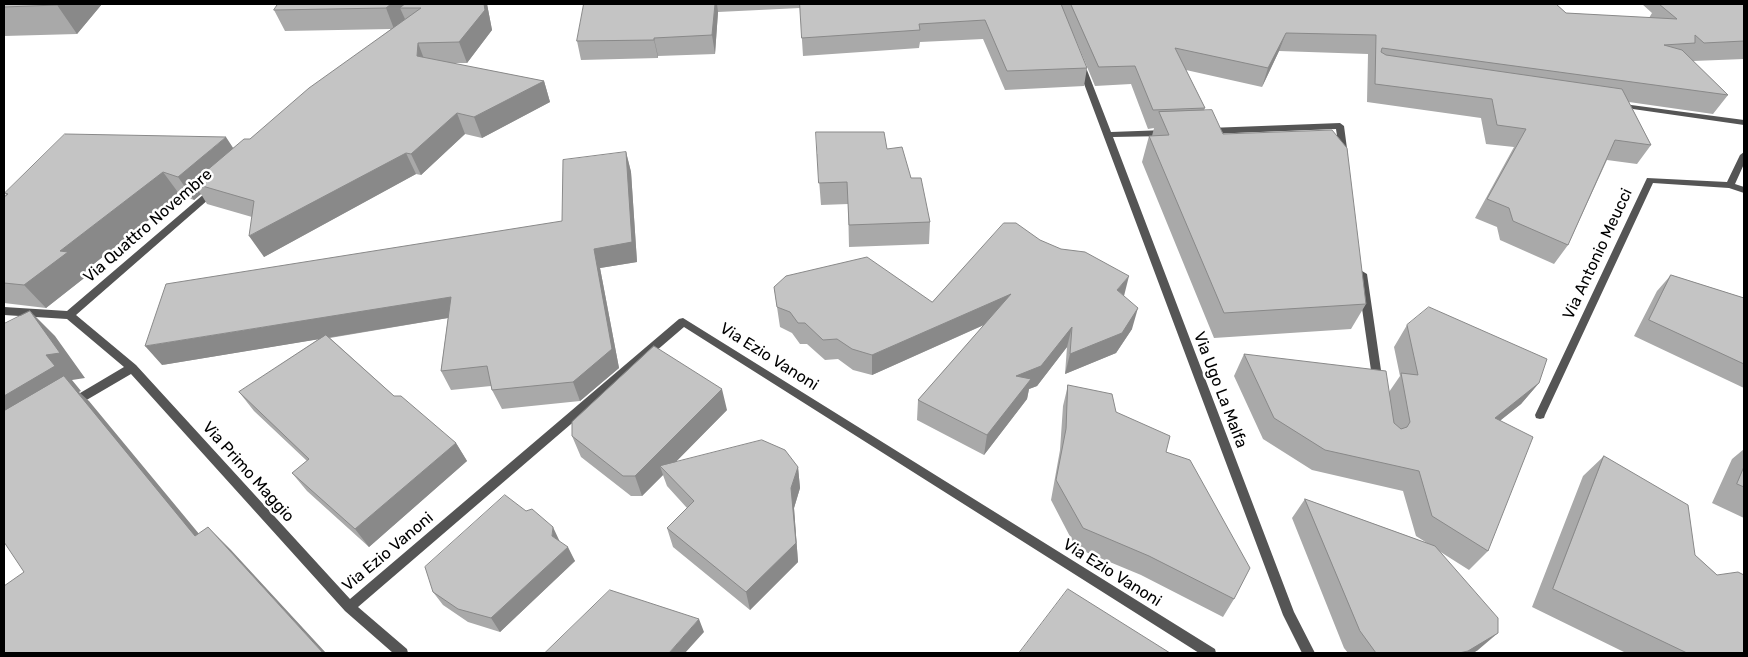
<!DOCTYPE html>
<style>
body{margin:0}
#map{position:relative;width:1748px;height:657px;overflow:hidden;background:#fff;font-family:Rubik,sans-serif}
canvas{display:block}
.frame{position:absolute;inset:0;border:5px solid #000;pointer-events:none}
</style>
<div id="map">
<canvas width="1748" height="657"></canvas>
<div class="frame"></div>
</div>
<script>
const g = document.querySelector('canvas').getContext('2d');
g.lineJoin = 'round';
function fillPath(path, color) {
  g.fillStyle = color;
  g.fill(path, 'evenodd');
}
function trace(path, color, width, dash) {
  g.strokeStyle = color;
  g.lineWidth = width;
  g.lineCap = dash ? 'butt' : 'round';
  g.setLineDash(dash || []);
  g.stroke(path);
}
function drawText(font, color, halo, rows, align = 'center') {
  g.font = font + ' Rubik,sans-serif';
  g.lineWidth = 5;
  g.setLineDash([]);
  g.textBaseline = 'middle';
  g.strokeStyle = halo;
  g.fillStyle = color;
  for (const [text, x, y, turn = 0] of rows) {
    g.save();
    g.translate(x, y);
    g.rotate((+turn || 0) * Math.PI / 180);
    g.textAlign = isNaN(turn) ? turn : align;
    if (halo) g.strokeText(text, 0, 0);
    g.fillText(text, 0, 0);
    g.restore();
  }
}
fillPath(new Path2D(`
 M1078,63H1081L1085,65L1111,132L1165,130L1169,133L1165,136L1113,137L1294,612L1315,653H1302L1283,615L1077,65Z
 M1616,103L1744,120V125L1619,107L1615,105Z
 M1340,123L1344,126L1348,156L1344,159L1340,156L1336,129L1209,134L1205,131L1209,128Z
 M1744,152V164L1735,184L1744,187V193L1729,188L1653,183L1545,415L1544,418L1540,419L1536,418L1535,415L1647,178L1727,182L1740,155Z
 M214,187L218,190L217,192L76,315L136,365L350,599L679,319L683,318L1215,649L1216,653H1199L684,327L358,607L407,649L408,653H393L345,611L131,374L78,405L74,406L70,405L69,402L70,399L124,367L67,319L4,315V307L67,311L211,188Z
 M1362,271L1367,274L1383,384L1382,387H1374L1373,384L1357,274Z`), '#555');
fillPath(new Path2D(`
 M4,4H102L77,34L4,36Z
 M278,4H487L492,30L467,63H451L544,81L550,102L482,138L465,134L421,175L416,174L264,257L252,217L207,204L201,194L194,200L180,195L85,271L88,275L46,308L4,303V197L6,195L5,193L233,148L250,139L391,29L285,31L274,10Z
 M584,4H1556L1566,13L1649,18L1652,13L1642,4H1744V59L1693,61L1728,95L1713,114L1629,102L1651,145L1637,164L1607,160L1568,245L1554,264L1500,240L1497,227L1475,218L1514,147L1486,144L1481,118L1367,102L1368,54L1279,51L1262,87L1186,70L1205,108L1204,110L1366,304L1351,329L1214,338L1142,162L1149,136H1152L1154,128L1148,129L1131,84L1095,86L1073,33L1087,68L1084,86L1005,90L983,39L920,42L919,48L803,56L800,8L718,12L715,54L658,56V58L581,60L577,41Z
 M887,149L911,178L930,222L929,244L849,247L848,204L821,205L817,154Z
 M626,152L631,172L637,262L600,268L619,368L580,401L502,409L492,390L491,386L451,390L441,371L448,318L330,338L394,396L456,443L467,461L369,547L307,491L292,473L307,461L254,411L239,392L319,339L162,365L562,221Z
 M1040,240L1124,296L1132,329L1116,353L1065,374L1067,347L1037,386L1029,389L1027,399L984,455L917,420L918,400L984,325L872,375L853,370L838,359L825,360L807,344H800L792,333L780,327L774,287L932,302Z
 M1671,275L1744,298V388L1634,336L1657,291Z
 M1407,325L1539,383L1521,404L1501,420L1488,551L1469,570L1439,551L1478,650L1473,653H1348L1344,648L1292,518L1305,499L1427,543L1416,536L1403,491L1312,470L1263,439L1234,376L1244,354L1389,392L1400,376L1394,347Z
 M1068,385L1116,412L1166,452L1234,599L1223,617L1141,575L1076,548L1051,500L1060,450L1063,406Z
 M727,410L675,462L798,467L800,488L794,508L798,562L750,610L673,547L667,528L687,508L667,486L663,475L642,496H631L581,457L572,436Z
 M1744,449V518L1712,503L1732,459Z
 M1604,456L1695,555L1717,575L1744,653H1626L1532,607L1583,476Z
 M560,542L575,561L500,632L468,622L443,605L433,592Z`), '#a9a9a9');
fillPath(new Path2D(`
 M58,4H102L77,34L57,5Z
 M391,4H423L400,8L405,19L394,29L386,8Z
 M484,4H487L492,30L467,63L459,42Z
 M715,4H717L718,12L715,54L712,35Z
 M1286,33L1279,51L1262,87L1268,68Z
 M654,38L658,56V58L654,40Z
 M418,43L426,64L417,56Z
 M544,81L550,102L482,138L474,117Z
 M457,113L465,134L421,175L411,154Z
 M226,137L241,160L192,183L201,194L194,200L178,177Z
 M626,152L631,172L637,262L600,268L619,368L580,401L573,382L594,249Z
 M406,153L416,174L264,257L249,236Z
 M163,172L180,195L85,271L88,275L46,308L24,285L60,251Z
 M1129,276L1124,296L1117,290Z
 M1011,294L1008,314L872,375V355Z
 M451,297L460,316L162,365L145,346Z
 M1138,308L1132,329L1116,353L1065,374L1070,354Z
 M30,311L55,336L85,378L72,380L81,391L79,392L89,401L219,558L4,437V396L46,355Z
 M1072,327L1067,347L1037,386L1029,389L1027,399L984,455L987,435L1016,376Z
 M1539,383L1521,404L1478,438L1495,418Z
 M722,389L727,410L666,472L660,466L663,475L642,496L635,476Z
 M456,443L467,461L369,547L355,529Z
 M798,467L800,488L794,508L798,562L750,610L746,592L791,488Z
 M208,527L231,550L326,653H323Z
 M553,527L560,542L552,536Z
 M568,547L575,561L500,632L491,618Z
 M699,619L704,632L685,653H669Z
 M1498,633L1478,650L1473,653H1459Z`), '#898989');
const building = new Path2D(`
 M4,4H58L57,5L4,7Z
 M278,4H391L386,8L274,10Z
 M405,4H484L485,10L459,42L418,43L417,56L544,81L474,117L457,113L411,154L406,153L249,236L254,201L192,183L244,139H250L309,88L421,8H400Z
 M584,4H715L712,35L654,38V40L577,41Z
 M800,4H1061L1087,68L1007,71L985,20L919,24L920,30L802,38Z
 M1071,4H1556L1566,13L1677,19L1659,4H1744V41L1704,43L1695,35V43L1664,45L1682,50L1728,95L1382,48L1381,52L1386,55L1622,89L1651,145L1615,140L1568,245L1513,221L1509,208L1487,199L1526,129L1497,125L1492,99L1375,84L1376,35L1286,33L1268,68L1175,48L1205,108L1153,110L1135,66L1099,67Z
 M1212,110L1223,134L1332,130L1347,148L1366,304L1224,313L1149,136L1169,135L1159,112Z
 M816,132H884L887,149L902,147L911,178H921L930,222L849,225L847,182L819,183Z
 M65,134L226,137L178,177L163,172L60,251L68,252L24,285L4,283V197L8,194L5,193Z
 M626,152L632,242L594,249L612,349L573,382L492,390L487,366L441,371L451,297L145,346L166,284L562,221L563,160Z
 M1004,223H1016L1040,240L1061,249L1085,252L1129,276L1117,290L1138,308L1122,333L1070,354L1072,327L1041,366L1016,376L1031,379L987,435L918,400L1011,294L872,355L852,349L837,339L823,340L805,323H798L790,312L777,307L774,287L786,276L867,257L932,302Z
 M1671,275L1744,298V364L1649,320Z
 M1429,307L1547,359L1539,383L1495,418L1533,437L1488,551L1432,516L1419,471L1325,450L1274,418L1244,354L1386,371L1394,423L1401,429L1407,427L1410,422L1401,373L1418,375L1407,325Z
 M30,311L60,353L46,355L55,366L4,396V324Z
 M326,335L394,396H401L456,443L355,529L292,473L309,459L239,392Z
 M654,346L722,389L635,476H623L572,436V422Z
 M64,376L195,536L208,527L323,653H4V586L24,572L4,542V411Z
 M1068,385L1112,394L1116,412L1170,436L1166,452L1190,460L1250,568L1234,599L1149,556L1083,528L1056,480L1066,429Z
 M762,440L785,450L798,467L791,488L796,543L746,592L667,528L694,501L660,466Z
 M1604,456L1688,505L1695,555L1717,575L1738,572L1744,575V653H1687L1553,589Z
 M1744,467V487L1737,484Z
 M505,495L526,511L532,509L553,527L552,536L568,547L491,618L458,609L433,592L425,567Z
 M1305,499L1435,546L1498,618V633L1468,651L1459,653H1376L1360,631Z
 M1068,589L1170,653H1021L1020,652Z
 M610,590L699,619L669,653H545Z`);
fillPath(building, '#c4c4c4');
trace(building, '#898989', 1);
drawText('16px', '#000', '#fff', [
 ["Via Quattro Novembre",148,226,-41],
 ["Via Antonio Meucci",1598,254,-65],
 ["Via Ezio Vanoni",769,357,32],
 ["Via Ugo La Malfa",1220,390,69],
 ["Via Primo Maggio",248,472,48],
 ["Via Ezio Vanoni",388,552,-40],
 ["Via Ezio Vanoni",1112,573,32]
]);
</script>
